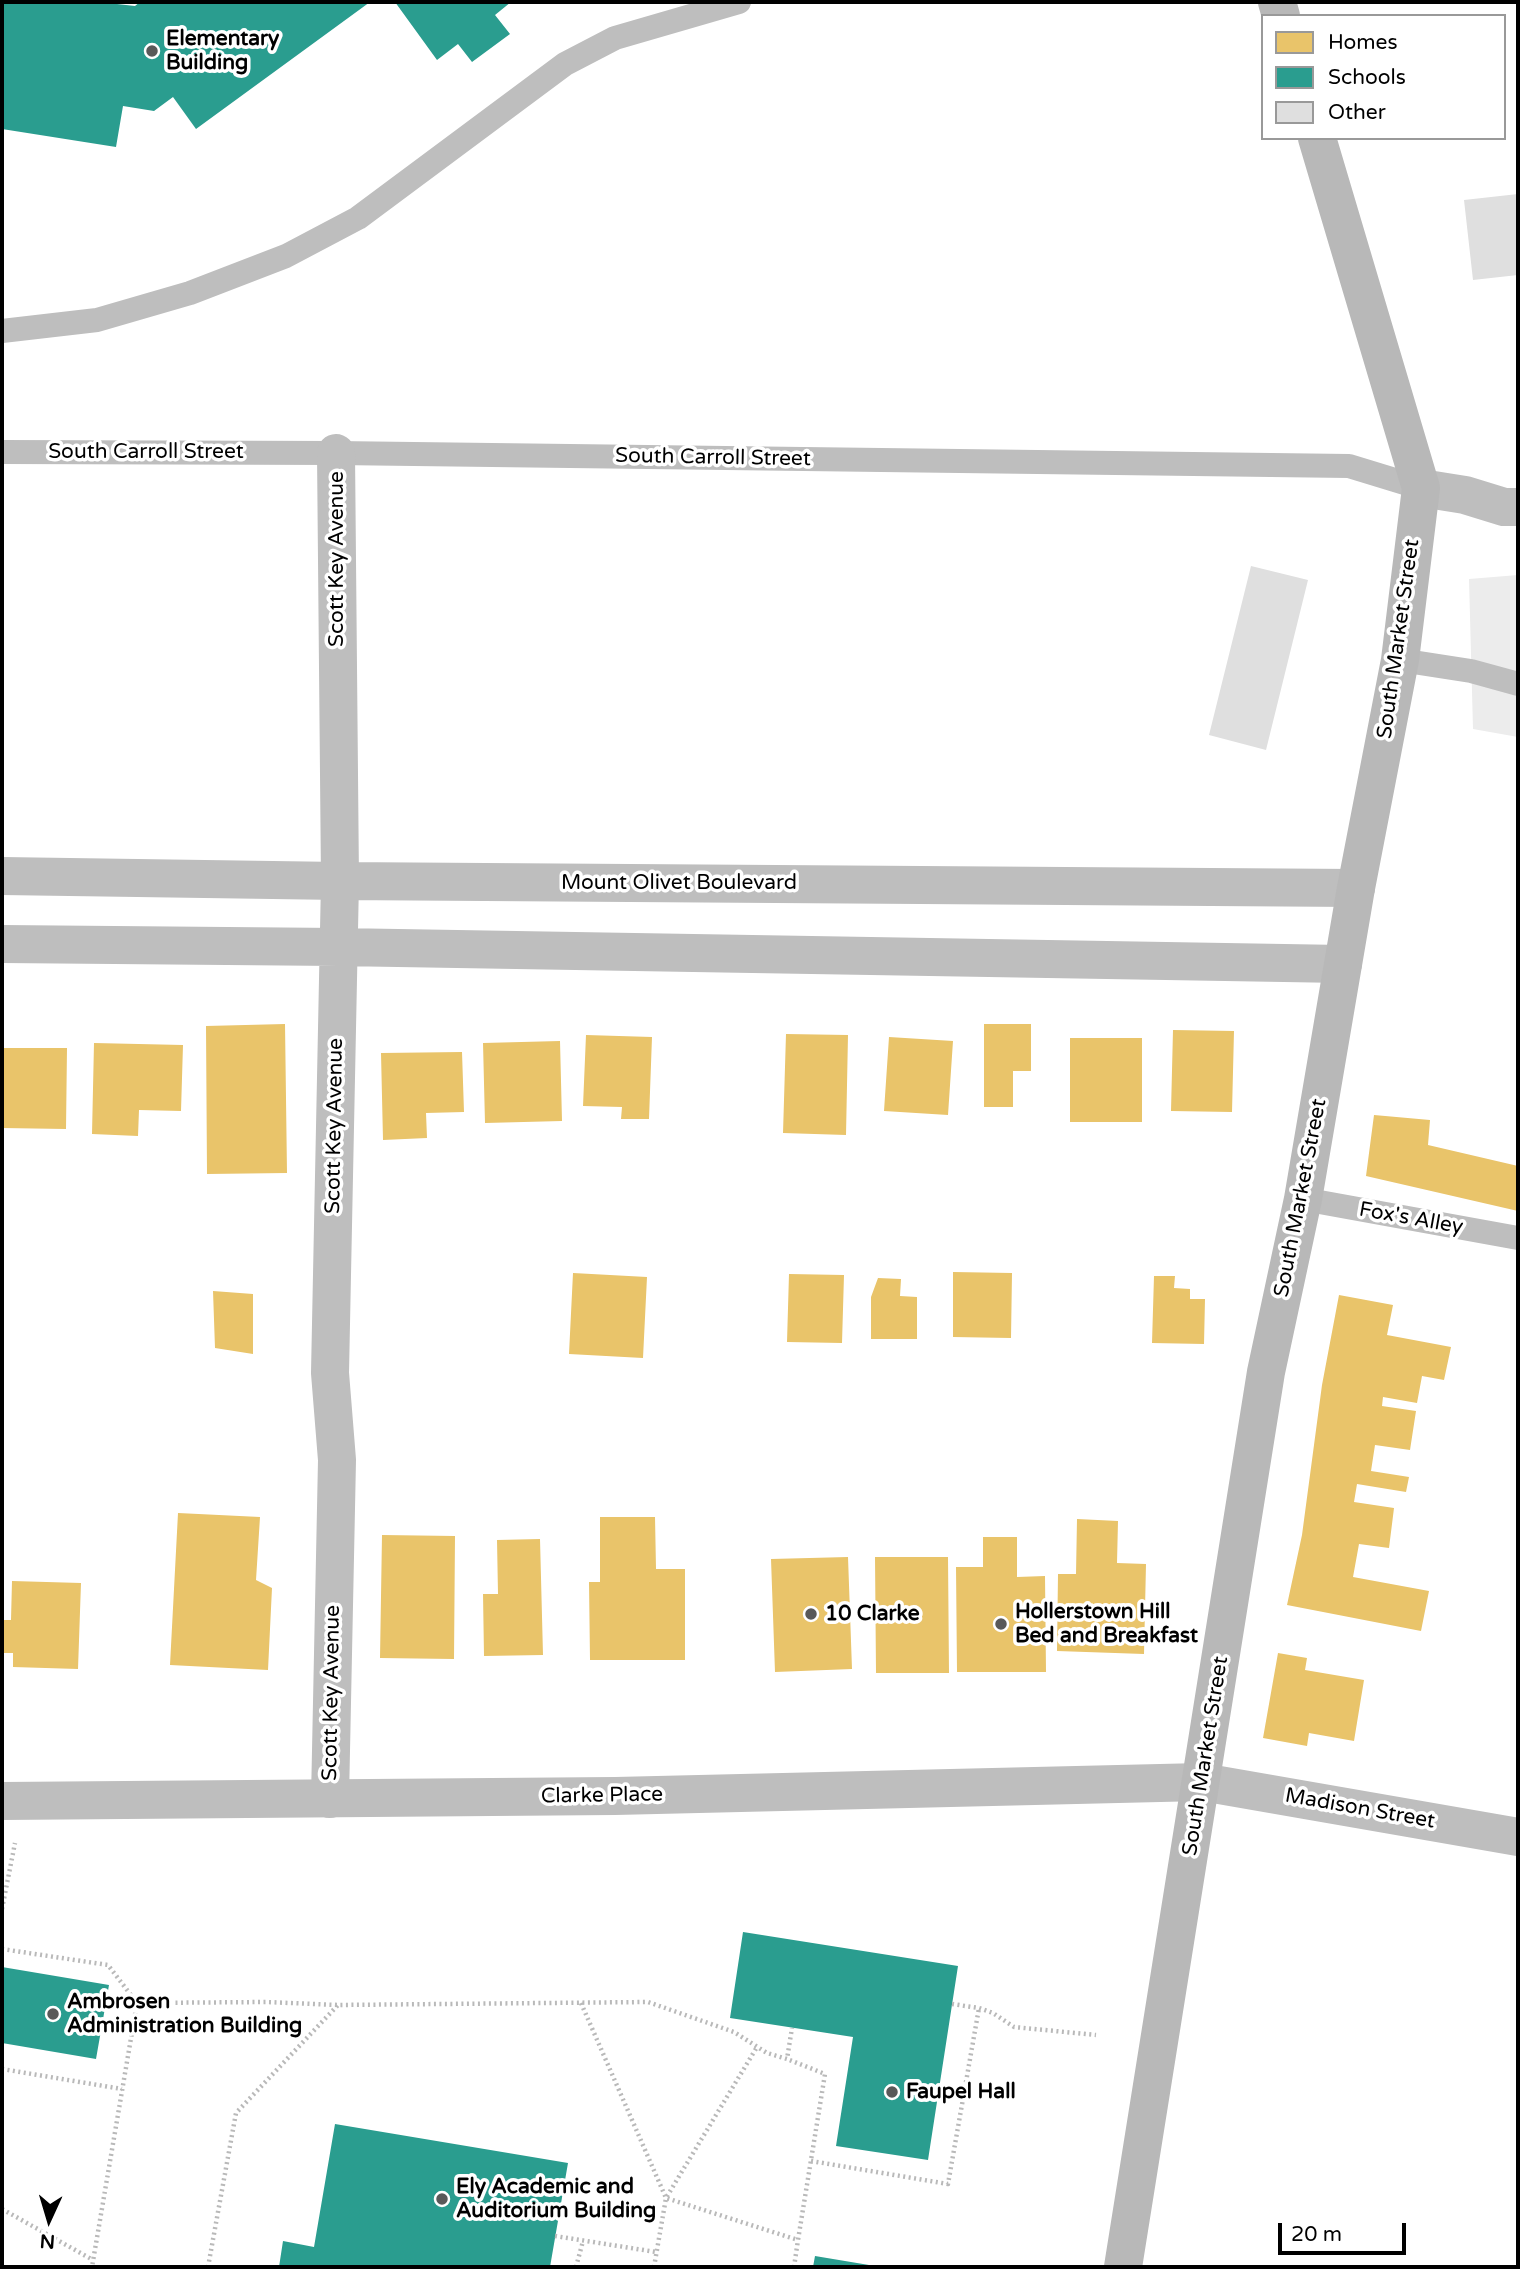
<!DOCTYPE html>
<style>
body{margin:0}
#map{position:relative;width:1520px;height:2269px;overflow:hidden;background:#fff;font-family:"Varela Round",sans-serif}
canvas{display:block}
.frame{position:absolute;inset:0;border:4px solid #000;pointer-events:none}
.legend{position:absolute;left:1261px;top:14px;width:245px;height:126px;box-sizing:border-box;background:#fff;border:2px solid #999;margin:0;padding:9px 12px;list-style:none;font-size:21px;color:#000}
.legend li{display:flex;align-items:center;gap:14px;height:35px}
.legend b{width:35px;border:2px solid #999}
.north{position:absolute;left:14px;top:2185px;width:70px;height:70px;-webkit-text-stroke:5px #fff;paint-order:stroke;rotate:184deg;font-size:19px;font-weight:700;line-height:28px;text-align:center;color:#000}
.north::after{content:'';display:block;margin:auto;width:24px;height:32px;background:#000;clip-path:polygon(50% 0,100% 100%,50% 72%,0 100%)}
.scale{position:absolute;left:1278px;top:2223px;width:128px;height:32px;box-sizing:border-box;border:4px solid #000;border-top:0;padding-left:9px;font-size:21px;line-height:24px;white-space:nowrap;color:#000;-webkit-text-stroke:5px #fff;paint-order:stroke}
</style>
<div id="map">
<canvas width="1520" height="2269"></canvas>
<div class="frame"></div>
<ul class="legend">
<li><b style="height:19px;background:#e9c46a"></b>Homes</li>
<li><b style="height:19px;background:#2a9d8f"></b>Schools</li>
<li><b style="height:19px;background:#dfdfdf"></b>Other</li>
</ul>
<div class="north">N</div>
<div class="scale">20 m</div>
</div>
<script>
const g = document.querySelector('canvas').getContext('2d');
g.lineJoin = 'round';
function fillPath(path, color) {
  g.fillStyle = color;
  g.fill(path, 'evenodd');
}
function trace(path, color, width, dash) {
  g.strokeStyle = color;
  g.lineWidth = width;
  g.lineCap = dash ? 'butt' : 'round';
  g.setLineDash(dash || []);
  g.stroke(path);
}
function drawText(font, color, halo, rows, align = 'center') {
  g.font = font + ' "Varela Round",sans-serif';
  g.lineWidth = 7;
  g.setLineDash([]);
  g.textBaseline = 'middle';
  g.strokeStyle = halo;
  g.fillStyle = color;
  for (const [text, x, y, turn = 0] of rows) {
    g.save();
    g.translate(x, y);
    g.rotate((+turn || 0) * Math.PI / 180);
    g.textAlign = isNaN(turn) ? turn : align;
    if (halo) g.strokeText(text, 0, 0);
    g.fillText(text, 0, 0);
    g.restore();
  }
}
fillPath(new Path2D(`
 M1518,575V737L1473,729L1469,579Z`), '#ececec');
fillPath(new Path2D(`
 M285,1024L287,1173L207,1174L206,1026Z
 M984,1024H1031V1071H1013V1107H984Z
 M1173,1030L1234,1031L1232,1112L1171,1111Z
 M786,1034L848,1035L846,1135L783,1133Z
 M586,1035L652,1037L649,1119H621L622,1107L583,1106Z
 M889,1037L953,1041L948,1115L884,1111Z
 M1070,1038H1142V1122H1070Z
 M560,1041L562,1121L485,1123L483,1043Z
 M94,1043L183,1045L181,1111L139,1110L138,1136L92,1134Z
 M2,1048H67L66,1129L2,1128Z
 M462,1052L464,1112L426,1113L427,1138L383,1140L381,1053Z
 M1374,1115L1430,1120L1428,1145L1518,1166V1211L1366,1176Z
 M953,1272L1012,1273L1011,1338L953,1337Z
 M573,1273L647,1277L643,1358L569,1354Z
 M789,1274L844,1275L842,1343L787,1342Z
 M1154,1276H1175L1174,1288L1190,1289V1299H1205L1204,1344L1152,1343Z
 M878,1278L901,1279L900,1296L917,1297V1339H871V1297Z
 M213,1291L253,1294V1354L215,1348Z
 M1339,1295L1393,1305L1387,1335L1451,1347L1444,1380L1422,1376L1417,1403L1383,1397L1382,1406L1416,1411L1410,1450L1375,1445L1371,1471L1409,1477L1406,1492L1357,1484L1354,1502L1394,1508L1389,1548L1359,1544L1353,1577L1429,1591L1421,1631L1287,1605L1302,1535L1322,1385Z
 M178,1513L260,1517L256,1580L272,1588L268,1670L170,1665Z
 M600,1517H655L656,1569H685V1660H590L589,1582H600Z
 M1077,1519L1118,1521L1117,1563L1146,1564L1144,1654L1057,1651L1058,1574H1076Z
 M382,1535L455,1536L454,1659L380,1658Z
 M983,1537H1017V1577L1045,1576L1046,1672H957L956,1567H983Z
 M540,1539L543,1655L484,1656L483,1594H498L497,1540Z
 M848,1557L852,1669L775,1672L771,1559Z
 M875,1557H948L949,1673H876Z
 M12,1581L81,1583L78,1669L13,1667V1653H2V1620H11Z
 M1278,1653L1307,1658L1305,1670L1364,1680L1354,1741L1309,1733L1307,1746L1263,1738Z`), '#e9c46a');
fillPath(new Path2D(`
 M2,2H99L135,6L140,2H370L196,129L173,97L154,111L123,106L116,147L2,129Z
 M395,2H511L495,15L510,34L472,62L458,44L437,60Z
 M743,1932L958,1966L928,2160L836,2146L853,2037L730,2018Z
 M2,1967L109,1985L96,2059L2,2043Z
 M335,2124L568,2163L550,2267H279L283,2241L314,2247Z
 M815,2256L875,2266V2267H813Z`), '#2a9d8f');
fillPath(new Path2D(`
 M1518,194V275L1473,280L1464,200Z
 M1251,566L1308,580L1266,750L1209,735Z`), '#dfdfdf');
trace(new Path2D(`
 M2,1909L15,1843
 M2,1949L108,1965L137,2003L92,2267
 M137,2003L266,2002L338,2005L648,2002L734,2032L767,2053L787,2059L792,2028
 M581,2003L666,2198L757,2047
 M952,2004L979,2008L993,2013L1014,2027L1096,2035
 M2,2069L122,2089
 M811,2161L948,2184L979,2008
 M2,2209L93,2260
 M555,2236L656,2252
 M208,2267L236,2113L338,2005
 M576,2267L583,2241
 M654,2267L666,2198L798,2240L825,2074L787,2059
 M794,2267L798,2240`), '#b9b9b9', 4.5, [2, 3.5]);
trace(new Path2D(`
 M2,331L97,320L190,293L286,256L358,218L565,64L615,38L739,2
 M2,452L336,453L1349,466L1421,488
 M1400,660L1471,671L1518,684
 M1303,1199L1518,1238`), '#bebebe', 24);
trace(new Path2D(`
 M1421,488L1465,495L1504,507H1518
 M2,876L340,881L1356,888
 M2,944L339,947L1343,964
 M330,1799L337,1460L330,1373L340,881L336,453`), '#bebebe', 38);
trace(new Path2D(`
 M2,1801L615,1796L1202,1782L1518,1837`), '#bebebe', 38);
trace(new Path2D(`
 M1277,2L1281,16
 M1123,2267L1266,1372L1303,1199L1356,888L1400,660L1421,488L1317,138`), '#b8b8b8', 38);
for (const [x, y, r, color] of [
 [152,51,7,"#595959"],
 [811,1614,7,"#595959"],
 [1001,1624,7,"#595959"],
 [53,2014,7,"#595959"],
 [892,2092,7,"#595959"],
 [442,2199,7,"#595959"]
]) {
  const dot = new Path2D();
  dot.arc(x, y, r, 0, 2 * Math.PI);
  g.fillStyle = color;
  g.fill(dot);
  trace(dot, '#fff', 2.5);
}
drawText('bold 21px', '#000', '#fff', [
 ["Elementary",166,39],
 ["Building",166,63],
 ["Hollerstown Hill",1015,1612],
 ["Bed and Breakfast",1015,1636],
 ["10 Clarke",825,1614],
 ["Ambrosen",67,2002],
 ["Administration Building",67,2026],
 ["Faupel Hall",906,2092],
 ["Ely Academic and",456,2187],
 ["Auditorium Building",456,2211]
], 'left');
drawText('21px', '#000', '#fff', [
 ["South Carroll Street",146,452],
 ["South Carroll Street",713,458,1],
 ["Scott Key Avenue",337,559,-90],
 ["South Market Street",1399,639,-82],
 ["Mount Olivet Boulevard",679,883],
 ["Scott Key Avenue",335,1126,-89],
 ["South Market Street",1301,1198,-79],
 ["Fox's Alley",1411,1219,10],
 ["Scott Key Avenue",332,1693,-89],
 ["South Market Street",1206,1756,-81],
 ["Clarke Place",602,1796,-1],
 ["Madison Street",1360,1809,10]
]);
</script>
